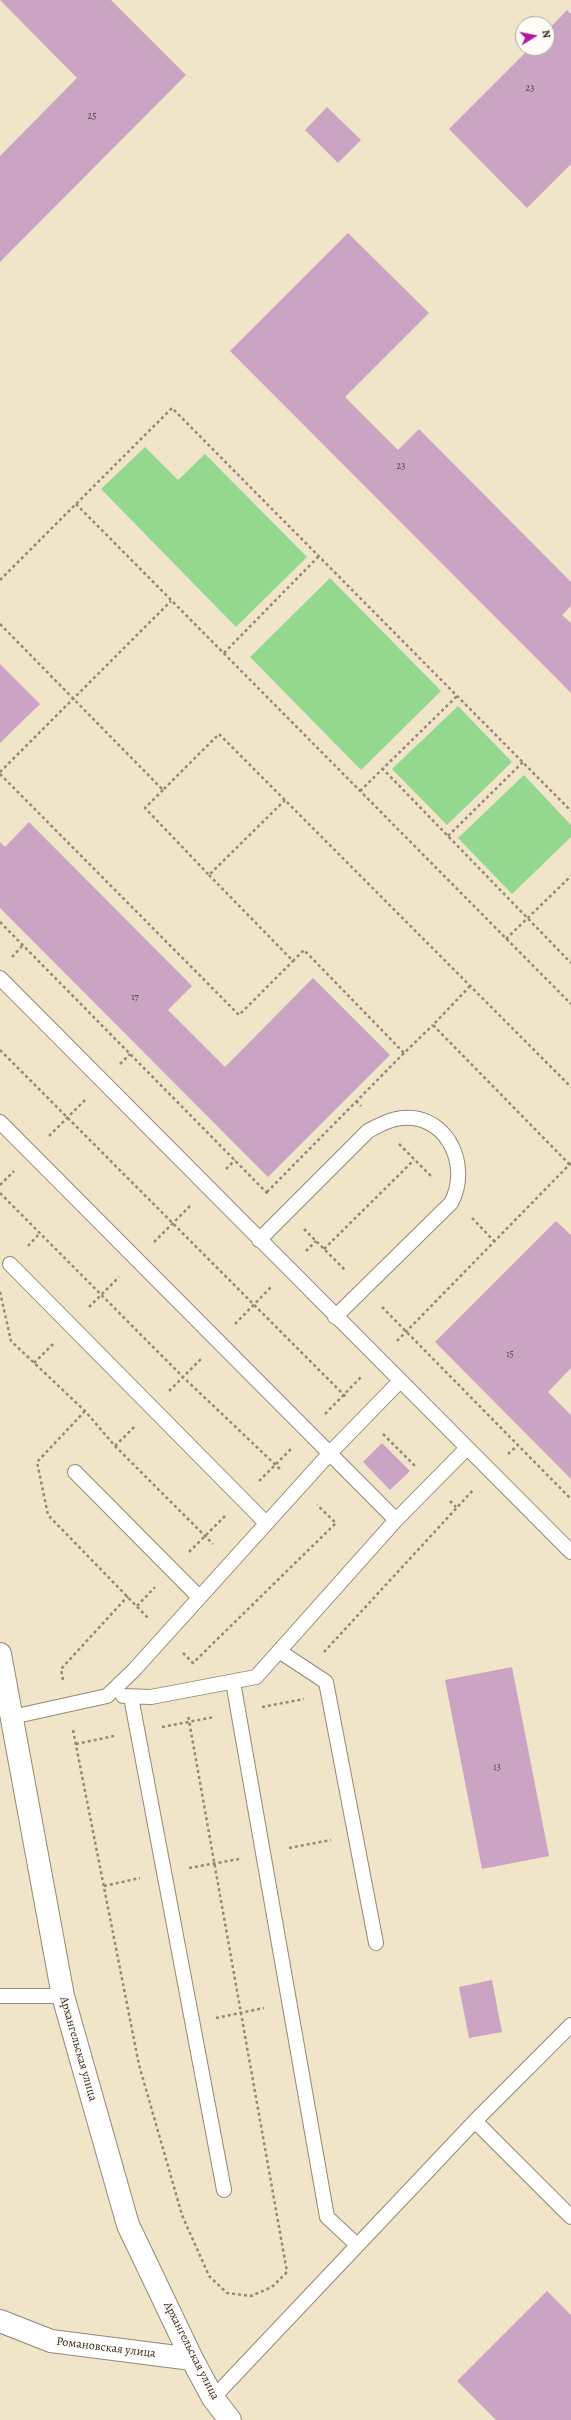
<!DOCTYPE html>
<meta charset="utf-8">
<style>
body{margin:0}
#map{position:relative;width:571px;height:2420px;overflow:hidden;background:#f0e5c9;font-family:Alegreya,serif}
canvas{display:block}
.north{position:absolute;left:515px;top:16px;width:40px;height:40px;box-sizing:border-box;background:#fdfcf7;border:1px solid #afa8a0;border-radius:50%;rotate:80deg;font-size:11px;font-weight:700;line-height:16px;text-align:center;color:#3b2a1e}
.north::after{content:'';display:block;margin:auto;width:14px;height:18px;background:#b5179e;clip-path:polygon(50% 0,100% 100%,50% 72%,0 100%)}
</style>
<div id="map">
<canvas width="571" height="2420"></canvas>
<div class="north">N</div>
</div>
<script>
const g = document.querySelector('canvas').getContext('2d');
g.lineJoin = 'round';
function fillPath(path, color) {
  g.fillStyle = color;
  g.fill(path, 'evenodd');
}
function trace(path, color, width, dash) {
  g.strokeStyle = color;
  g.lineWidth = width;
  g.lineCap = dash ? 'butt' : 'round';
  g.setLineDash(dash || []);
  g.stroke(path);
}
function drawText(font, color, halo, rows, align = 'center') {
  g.font = font + ' Alegreya,serif';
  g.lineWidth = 3;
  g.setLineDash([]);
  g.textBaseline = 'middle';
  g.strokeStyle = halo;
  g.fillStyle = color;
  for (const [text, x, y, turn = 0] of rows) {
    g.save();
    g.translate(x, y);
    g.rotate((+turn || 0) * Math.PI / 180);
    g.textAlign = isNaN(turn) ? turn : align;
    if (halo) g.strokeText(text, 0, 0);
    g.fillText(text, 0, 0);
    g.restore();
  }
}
fillPath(new Path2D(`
 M145,447L178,480L205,454L307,557L236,627L101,489Z
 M330,578L441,691L361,770L250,657Z
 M458,706L512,762L447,825L392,769Z
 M524,775L571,825V837L512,894L458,838Z`), '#94d890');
fillPath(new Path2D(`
 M0,0H111L186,75L0,262V156L77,78Z
 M567,10L571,14V164L527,208L449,129L530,48H547V31Z
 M327,107L361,140L338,163L305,130Z
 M348,233L429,313L345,397L398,450L419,429L571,582V606L562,615L571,623V693L230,351Z
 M0,664L40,704L0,743Z
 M29,822L192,986L168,1010L225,1067L313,978L390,1055L268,1177L0,908V842L5,847Z
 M556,1221L571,1235V1368L548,1392L571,1415V1479L435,1342Z
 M382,1443L410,1471L390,1490L363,1462Z
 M512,1667L549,1856L482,1869L445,1680Z
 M492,1980L502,2032L469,2038L459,1987Z
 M547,2291L571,2315V2420H496L457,2381Z`), '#caa4c2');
const service = new Path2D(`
 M0,978L571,1552
 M0,1122L396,1520L467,1448
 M259,1240L368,1131C378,1126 386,1121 396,1119C445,1109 472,1164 451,1203L335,1317
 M10,1264L266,1523
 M75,1472L199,1597
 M279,1651L326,1682L376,1943
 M233,1682L327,2217L357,2245
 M123,1696L151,1697L256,1677L396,1520
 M131,1697L224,2190
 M12,1717L107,1696L134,1670L330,1453L400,1381
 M0,1996H63
 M475,2121L571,2217
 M213,2398L475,2121L571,2025`);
const minor = new Path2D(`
 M0,1654L63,1996L128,2225L192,2359L213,2398L230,2420
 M0,2321L51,2341L192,2359`);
trace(service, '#968874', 16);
trace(minor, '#968874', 24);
trace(new Path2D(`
 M76,504L571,1004
 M0,580L172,408L571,811
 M0,624L163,790L219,734L571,1087
 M224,653L319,556
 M382,768L571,963
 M0,772L171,601
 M0,774L239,1015L293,961
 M163,790L145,808L209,875L285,800
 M360,791L457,696
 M448,836L523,762
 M209,875L293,961L304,950L404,1053L433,1025
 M0,922L269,1195
 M506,939L571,876
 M12,957L23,945
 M470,986L433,1025L571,1166
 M0,1050L347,1398
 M120,1064L130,1054
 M356,1101L361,1106
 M49,1136L86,1099
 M399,1144L432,1177
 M226,1169L235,1160
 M0,1185L14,1171
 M267,1192L404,1053
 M0,1193L183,1377L281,1470
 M472,1218L494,1241
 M304,1229L346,1271
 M154,1242L190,1206
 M28,1246L40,1233
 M324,1249L414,1160
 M306,1251L316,1241
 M0,1292L11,1341L85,1411L115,1446L213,1544
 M89,1307L119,1277
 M382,1307L571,1499
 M235,1324L272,1286
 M397,1341L571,1163
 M34,1363L53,1344
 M169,1391L201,1359
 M85,1411L37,1462L48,1515L148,1618
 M325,1414L361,1377
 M383,1434L415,1466
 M115,1446L135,1426
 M508,1454L518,1445
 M259,1481L291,1449
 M450,1501L456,1507
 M189,1552L225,1516
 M137,1606L155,1587
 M324,1652L474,1489
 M183,1653L193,1663L336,1523L317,1505
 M63,1680L61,1669L128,1596
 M262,1707L304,1699
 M162,1727L214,1717
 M73,1730L139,2065L182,2215L209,2276L227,2293L251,2296L272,2287L287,2272L188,1715
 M76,1744L114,1736
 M289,1848L331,1840
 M189,1868L239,1859
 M104,1886L140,1878
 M216,2018L264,2008`), '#968874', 2.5, [3, 3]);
trace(service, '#fff', 14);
trace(minor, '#fff', 22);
drawText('10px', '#5f4847', null, [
 ["23",530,89],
 ["25",92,117],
 ["23",401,467],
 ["17",135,998],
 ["15",510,1355],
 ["13",497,1768]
]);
drawText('12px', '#3b2a1e', '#fdfcf7', [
 ["Архангельская улица",78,2049,74],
 ["Романовская улица",106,2348,7],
 ["Архангельская улица",191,2351,63]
]);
</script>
